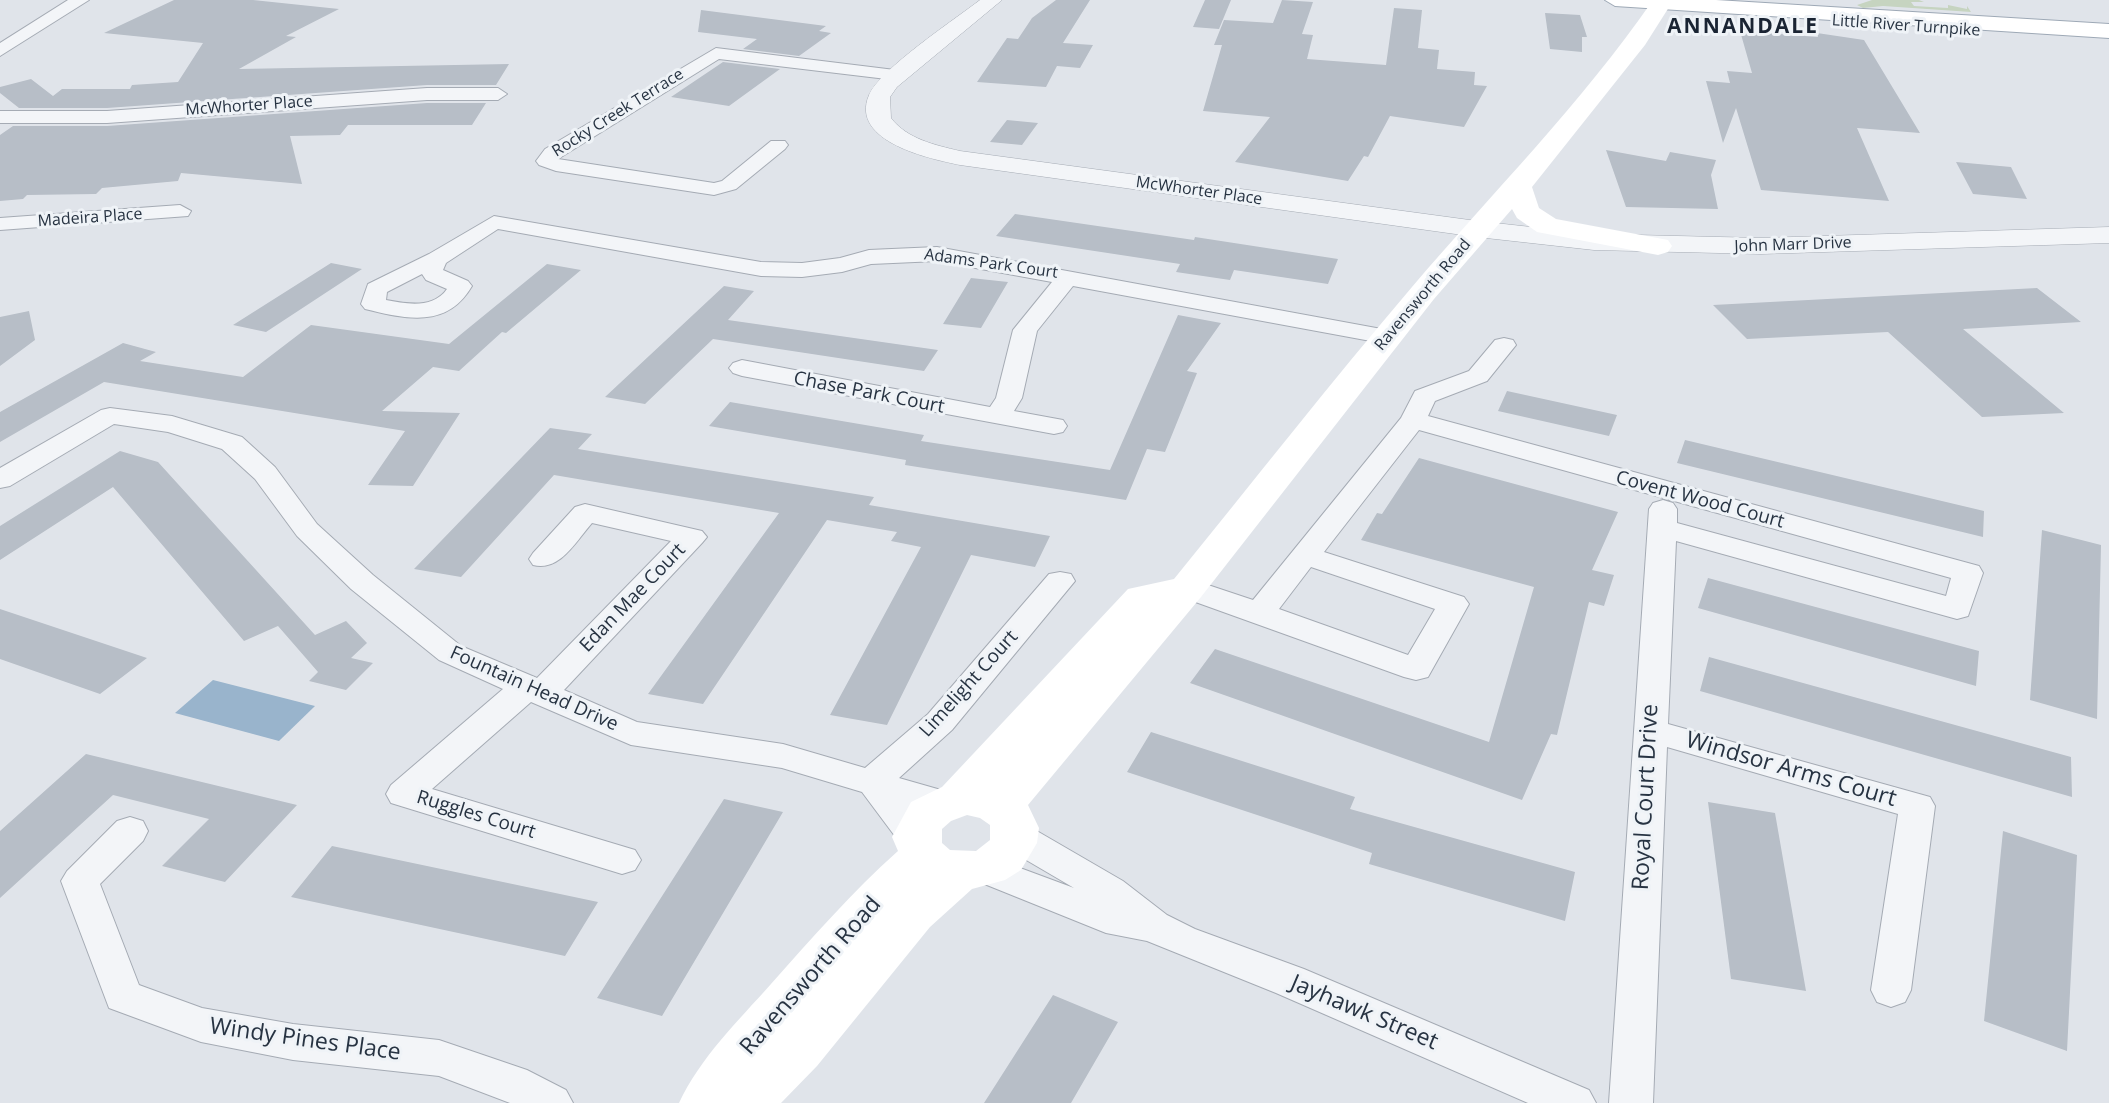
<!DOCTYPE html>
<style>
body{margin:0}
canvas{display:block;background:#e0e4ea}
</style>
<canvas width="2109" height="1103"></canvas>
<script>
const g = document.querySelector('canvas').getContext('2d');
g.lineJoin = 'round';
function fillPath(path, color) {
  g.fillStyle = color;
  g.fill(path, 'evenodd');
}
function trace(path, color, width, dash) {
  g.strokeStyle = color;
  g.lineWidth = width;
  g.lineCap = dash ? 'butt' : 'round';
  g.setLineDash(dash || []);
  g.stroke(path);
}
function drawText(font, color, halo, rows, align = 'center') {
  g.font = font + ' "Open Sans",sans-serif';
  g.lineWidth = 6;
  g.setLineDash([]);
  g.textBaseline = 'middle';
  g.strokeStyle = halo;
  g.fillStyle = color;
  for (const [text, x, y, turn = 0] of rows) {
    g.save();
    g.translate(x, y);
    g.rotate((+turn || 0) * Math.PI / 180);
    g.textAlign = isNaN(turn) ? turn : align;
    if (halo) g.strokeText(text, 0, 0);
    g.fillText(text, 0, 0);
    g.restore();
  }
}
fillPath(new Path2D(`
 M1872,0H1919L1924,2H1911L1914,6L1948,8V5L1967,9V6L1971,12L1883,6L1863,8L1857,5Z`), '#c6d4c0');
fillPath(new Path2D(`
 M213,680L315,706L279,741L175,713Z`), '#99b4cc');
fillPath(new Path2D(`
 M174,0H253L339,9L286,36L296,37L239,69L509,64L496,85H427L107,108H19L0,93V87L31,79L53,96L62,89H130L132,85L178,82L203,43L104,33Z
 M1056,0H1090L1063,43L1093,45L1080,68L1057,66L1046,87L977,82L1007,38L1018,39L1032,18Z
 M1205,0H1231L1219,29L1193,27Z
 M1282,0L1313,2L1302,34L1313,35L1307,59L1386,65L1394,8L1422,10L1418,48L1439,50L1437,69L1475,72L1474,85L1487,86L1464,127L1390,116L1368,157L1364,156L1348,181L1235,162L1270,117L1203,111L1222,45H1214L1224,20L1273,23Z
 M701,10L826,26L819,31L831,33L799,56L743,49L757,39L698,32Z
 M1545,13L1580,15L1587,37H1582V52L1550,49Z
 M1740,31L1818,37L1817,33L1864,40L1920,133L1857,128L1889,201L1761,190L1736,108L1723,143L1706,81L1730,83L1727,71L1752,73Z
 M723,62L780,69L729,106L671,97Z
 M427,103H486L472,125H348L340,135L290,136L302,184L181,173L178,181L102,188L96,194L27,195L23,199L0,201V135L13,126H107Z
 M1007,120L1038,123L1022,145L990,142Z
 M1606,150L1666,161L1670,152L1716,160L1711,175L1718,209L1626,207Z
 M1956,162L2011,167L2027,199L1973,194Z
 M1015,214L1194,240L1195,237L1338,259L1328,284L1234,270L1230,280L1176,272L1180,264L996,236Z
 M331,263L362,269L266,332L233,325Z
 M547,264L581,270L506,333L502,332L459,371L433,367L382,411L460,413L413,486L368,485L405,431L104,382L0,442V412L123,343L156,352L140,361L243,377L311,325L449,344Z
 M971,278L1008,282L981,328L943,324Z
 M724,286L754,291L728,320L938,350L924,371L713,339L645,404L605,397Z
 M2037,288L2081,322L1963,329L2064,413L1982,417L1888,332L1747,339L1713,305Z
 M29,311L35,340L0,366V317Z
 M1178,315L1221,323L1187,371L1197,373L1165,452L1147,449L1126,500L905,465L906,460L709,426L730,402L924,435L921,441L1110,470Z
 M1507,391L1617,415L1609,436L1498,411Z
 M550,428L592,434L578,449L874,497L869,505L1050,536L1035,567L971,555L887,725L830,715L921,547L891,541L897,532L827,520L703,704L648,694L779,513L554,475L461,577L414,569Z
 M1685,440L1984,511L1983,537L1677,463Z
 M120,451L158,462L315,635L346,621L367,643L351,658L373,663L346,690L309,681L318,672L278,626L244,641L113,487L0,560V526Z
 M1419,458L1618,512L1592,570L1614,575L1604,606L1589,602L1557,735L1551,734L1522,800L1190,683L1215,649L1489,742L1534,587L1361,540L1377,513L1382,514Z
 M2042,530L2101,545L2097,719L2030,700Z
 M1708,578L1979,651L1976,686L1698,608Z
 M0,609L147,658L100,694L0,659Z
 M1709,657L2071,757L2072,797L1700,691Z
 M1151,732L1355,797L1350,809L1575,872L1565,921L1369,864L1372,853L1127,772Z
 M86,754L297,805L225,882L162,866L209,819L113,795L0,898V831Z
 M724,799L783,812L662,1016L597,998Z
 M1708,802L1775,813L1806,991L1731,979Z
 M2003,831L2077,855L2067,1051L1984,1021Z
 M332,846L598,902L565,956L291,897Z
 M1053,995L1118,1022L1071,1103H984Z`), '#b7bec7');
const minor = new Path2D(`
 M68,0H89L0,56V43Z
 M716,48L895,70L904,75L895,80L719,59L558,159L714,183L722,181L771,141H785L788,145L785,149L736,189L714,195L556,171L539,165L536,161L545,149Z
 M427,88H498L507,94L498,100H427L107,123H0V111H107Z
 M180,205L191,211L188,216L0,230V218Z
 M494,216L761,262L802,263L840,258L869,250L937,247L1387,330L1396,332L1399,337L1396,342L1387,344L1073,286L1037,331L1022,398L1014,411L1063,420L1067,426L1063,432L1054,434L742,376L733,373L729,368L733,363L742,360L990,407L996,398L1013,330L1052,282L937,261L871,264L842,272L802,277L761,276L498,229L446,263L443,270L468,281L472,286C447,329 406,319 365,309L361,304L368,284L429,254ZM422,274L426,280L447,289C433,309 407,304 386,300L387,292Z
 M1504,338L1513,340L1516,345L1487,381L1435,401L1428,416L1979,566L1983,573L1968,616L1957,619L1676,541L1668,724L1930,797L1935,806L1911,990L1905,1002L1891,1007L1877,1002L1871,990L1898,814L1667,747L1653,1103H1609L1649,509L1653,503L1663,500L1673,503L1677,509V523L1946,596L1951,578L1419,430L1324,552L1464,597L1469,604L1428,677L1416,680L1404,677L1176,595L1172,588L1176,581L1187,578L1253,600L1401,418L1415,391L1469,371L1495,340ZM1311,567L1435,609L1408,655L1279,609Z
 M110,408L172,416L242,437L275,467L317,524L373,575L461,646L537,678L671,541L592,523C576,541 560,572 533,565L529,559L533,553L575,507L585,504L702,531L707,537L702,543L564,690L637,722L783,744L865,768L928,714L1049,574L1060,572L1071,574L1075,581L952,730L899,778L955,794L960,803L955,812L942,816L913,808L934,837L929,847L916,851L903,847L862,792L782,768L631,745L531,702L432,789L635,850L641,860L635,870L622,874L391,803L386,794L391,785L503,689L439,660L351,589L297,536L255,479L222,449L168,432L114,424L10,486L0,488V468L101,410Z
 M130,817L143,821L148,831L143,841L100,884L139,985L202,1008L293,1024L439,1040L527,1070L566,1090L573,1103H510L439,1076L293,1060L201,1042L109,1008L61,881L67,871L117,821Z
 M1017,823L1030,827L1123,881L1167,915L1195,929L1304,969L1589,1090L1596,1103H1528L1276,993L1147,941L1106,933L972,879L966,869L972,859L985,855L1074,888L1004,847L999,837L1004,827Z`);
const tertiary = new Path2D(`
 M980,0H1002L897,87L890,97L891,118C907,139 935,145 960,151L1477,221L1594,234L1761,238L2109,227V243L1761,254L1594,250L1477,237L960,165C931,159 849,142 869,95C880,69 954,20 980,0Z`);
const primary = new Path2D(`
 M1605,0H1716L2109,24V38L1615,6Z`);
trace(minor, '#a5abb4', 2);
trace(tertiary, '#a5abb4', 1);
trace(primary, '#9ea9b6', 2);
fillPath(minor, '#f3f5f8');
fillPath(tertiary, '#f3f5f8');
fillPath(new Path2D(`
 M1653,0H1669L1671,4L1645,45L1532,187L1539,208L1556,219L1668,240L1672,246L1668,252L1658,255L1537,232L1517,218L1512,209L1434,299L1201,597L1028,805L1039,828L1037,843L1021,870L1005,880L972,889L930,927L817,1066L781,1103H679C700,1058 738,1021 771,984C812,938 852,892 898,851L892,837L911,802L942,787L1128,589L1174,579C1253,482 1330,383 1412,287C1493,192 1581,104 1653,0ZM967,815L980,818L990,825V840L976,851L950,850L942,843V829L951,821Z`), '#fff');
fillPath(primary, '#fff');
drawText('16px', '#273342', '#eff3f7', [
 ["Little River Turnpike",1906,26,4],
 ["McWhorter Place",249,106,-4],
 ["Rocky Creek Terrace",618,113,-32],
 ["McWhorter Place",1199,191,8],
 ["Madeira Place",90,218,-4],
 ["John Marr Drive",1793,245,-2],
 ["Adams Park Court",991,264,8],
 ["Ravensworth Road",1423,295,-50]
]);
drawText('19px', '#273342', '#eff3f7', [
 ["Chase Park Court",869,393,11],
 ["Covent Wood Court",1700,500,15],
 ["Edan Mae Court",633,598,-46],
 ["Limelight Court",969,684,-48],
 ["Fountain Head Drive",534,689,24],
 ["Ruggles Court",476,815,17]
]);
g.letterSpacing = '2px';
drawText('bold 21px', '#1a2433', '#eff3f7', [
 ["ANNANDALE",1743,27]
]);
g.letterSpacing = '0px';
drawText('23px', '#273342', '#eff3f7', [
 ["Windsor Arms Court",1791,770,16],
 ["Royal Court Drive",1646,797,-87],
 ["Ravensworth Road",811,976,-49],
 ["Jayhawk Street",1364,1013,23],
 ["Windy Pines Place",305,1040,8]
]);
</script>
